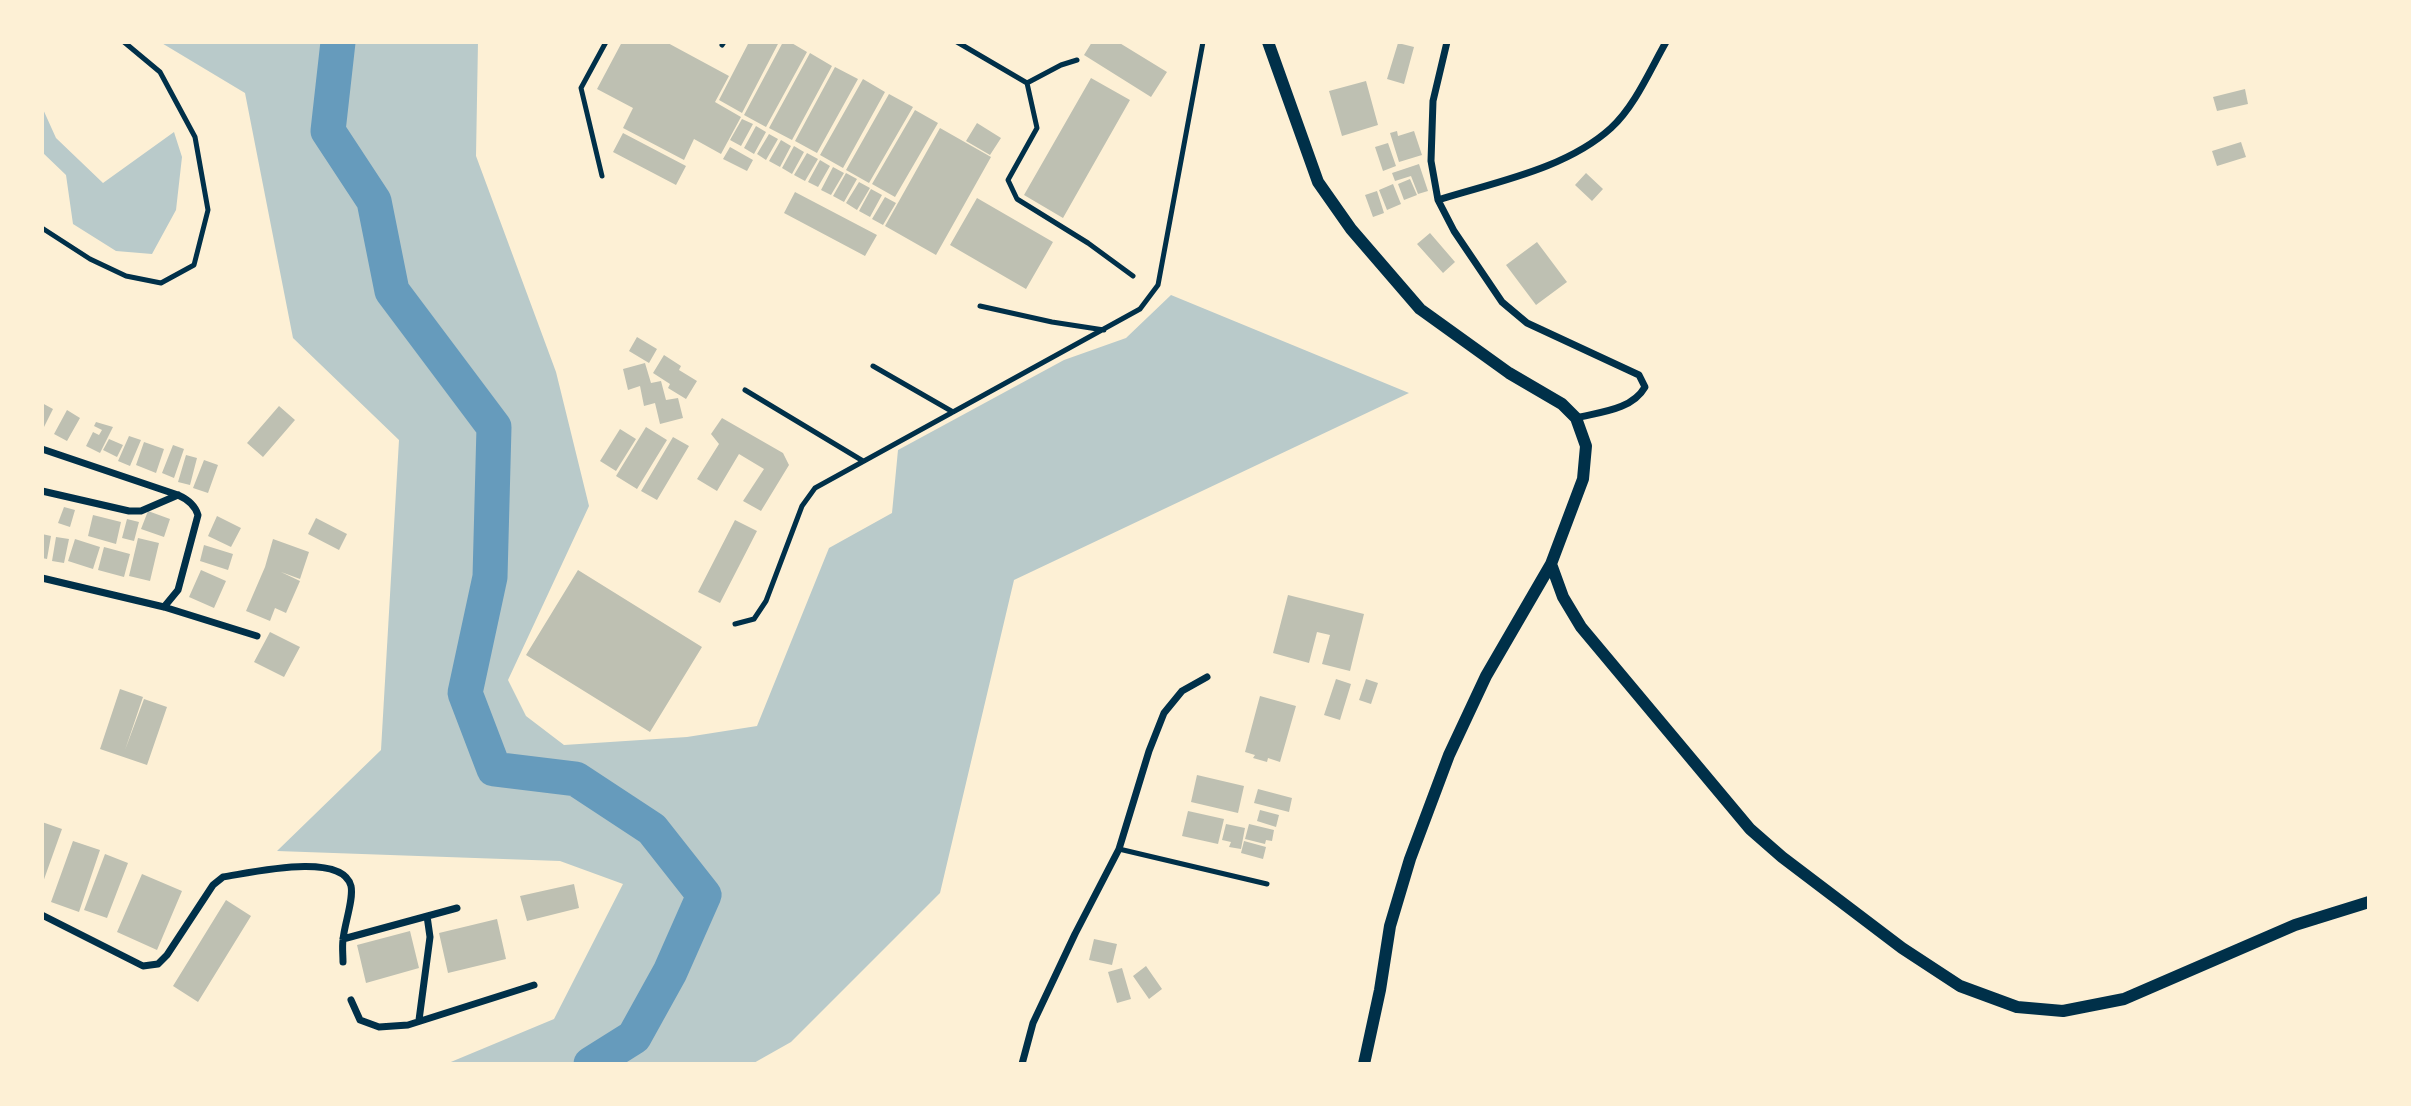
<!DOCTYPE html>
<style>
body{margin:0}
#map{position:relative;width:2411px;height:1106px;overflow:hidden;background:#fdf0d5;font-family:Overpass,sans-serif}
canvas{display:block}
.frame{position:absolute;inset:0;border:44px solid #fdf0d5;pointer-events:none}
</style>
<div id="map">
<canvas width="2411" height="1106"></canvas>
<div class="frame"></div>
</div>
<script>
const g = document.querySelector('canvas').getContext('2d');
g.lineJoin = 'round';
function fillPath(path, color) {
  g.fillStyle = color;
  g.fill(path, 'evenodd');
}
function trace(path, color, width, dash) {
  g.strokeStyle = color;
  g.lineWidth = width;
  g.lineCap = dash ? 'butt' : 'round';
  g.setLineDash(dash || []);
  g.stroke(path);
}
fillPath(new Path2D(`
 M160,42H478L476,156L556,372L589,506L508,680L526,716L564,745L687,737L757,726L829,548L892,513L898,450L1064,360L1126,338L1171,295L1409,393L1014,580L940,893L791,1042L752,1064H446L554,1019L623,884L560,861L277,851L381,750L399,440L293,338L245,93Z
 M42,107L56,138L103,183L174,132L182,157L176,210L152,254L116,251L73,224L66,175L42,152Z`), '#b9caca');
trace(new Path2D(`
 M338,42L328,131L374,201L392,291L494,427L490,577L465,693L494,769L576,779L652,829L704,895L670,972L634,1037L591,1064`), '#669bbc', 35);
fillPath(new Path2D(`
 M622,42H666L729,76L715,102L741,117L721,154L694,139L684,160L623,128L633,108L597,89Z
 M749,42H779L742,113L719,100Z
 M783,42H790L807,52L766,127L744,115Z
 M1092,42H1118L1167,72L1151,97L1084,55Z
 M1398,43L1414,47L1404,84L1387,79Z
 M810,53L832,66L792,140L769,128Z
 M835,67L858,79L817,153L795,141Z
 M1091,78L1130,100L1063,218L1024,195Z
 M863,79L885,92L843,168L820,155Z
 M1366,81L1378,125L1342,136L1329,91Z
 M2245,89L2248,104L2217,111L2213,97Z
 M889,94L913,107L869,183L846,170Z
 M915,110L938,123L895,197L872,184Z
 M742,119L753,124L741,146L730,140Z
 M977,123L1001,138L990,155L966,141Z
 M756,126L766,132L754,154L744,148Z
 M940,128L991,157L936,255L885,226Z
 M1397,131L1398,136L1414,131L1422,155L1399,162L1390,133Z
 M623,133L686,166L676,185L613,152Z
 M769,134L778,139L766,160L757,154Z
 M781,140L791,146L780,167L769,161Z
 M2241,142L2246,157L2217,166L2212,151Z
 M1388,143L1396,166L1383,171L1375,147Z
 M794,146L804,152L792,174L782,168Z
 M730,147L753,160L747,171L723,159Z
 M807,153L818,159L805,181L794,175Z
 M820,160L830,166L818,187L808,182Z
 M1419,164L1428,191L1418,194L1411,176L1395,181L1392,173Z
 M833,167L844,173L831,195L821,190Z
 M846,173L857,179L844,202L833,196Z
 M1586,173L1603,189L1592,201L1575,185Z
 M1410,179L1417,195L1404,200L1398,184Z
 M859,182L870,188L857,210L846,203Z
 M1393,184L1401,204L1387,210L1379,190Z
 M871,189L882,195L870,217L859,211Z
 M1377,191L1384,213L1373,217L1365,195Z
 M795,192L877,235L865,256L784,213Z
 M885,197L896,203L883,225L872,219Z
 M977,198L1053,242L1026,289L950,245Z
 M1430,233L1455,262L1443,273L1417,244Z
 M1537,242L1567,282L1536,305L1506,265Z
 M637,337L657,349L649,363L629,351Z
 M664,355L681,366L679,370L697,381L686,399L668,388L670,384L653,373Z
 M645,363L651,383L661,381L666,400L678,398L683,418L660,424L655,403L644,406L640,386L628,390L623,369Z
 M42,403L53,409L42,431Z
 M279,406L295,420L263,457L247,443Z
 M67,410L80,418L67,441L54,434Z
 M722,418L783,453L789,465L761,511L743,501L764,469L739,454L717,491L697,479L719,444L711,434Z
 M96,422L113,427L100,453L86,446L93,432L99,435L102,430L94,426Z
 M646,427L667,440L637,489L616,476Z
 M620,429L636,439L616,471L600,461Z
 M129,436L141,440L130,466L118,461Z
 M673,437L689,446L657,500L641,491Z
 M109,439L123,445L117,457L103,450Z
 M144,442L164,449L156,473L136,465Z
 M173,445L184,449L174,478L162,473Z
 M186,455L197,458L190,485L178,482Z
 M204,460L218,465L208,493L193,488Z
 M64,507L75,510L70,527L58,523Z
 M148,511L170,519L164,537L141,529Z
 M93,515L121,522L116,544L88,536Z
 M217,516L241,528L231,547L208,536Z
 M316,518L347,534L339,550L308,534Z
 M127,519L139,522L134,541L122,538Z
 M735,520L757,531L720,603L698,592Z
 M42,534L51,536L47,559L42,558Z
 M56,537L69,539L64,563L52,561Z
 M138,538L159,543L150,581L129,576Z
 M75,539L100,547L93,569L68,561Z
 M273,539L309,552L300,579L281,572L300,581L286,613L275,608L270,621L246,611L265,567Z
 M204,545L233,554L228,570L200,561Z
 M104,547L130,554L124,577L98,570Z
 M201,570L226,581L214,608L189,597Z
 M578,570L702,647L650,732L526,655Z
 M1288,595L1364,614L1350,671L1322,664L1330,635L1317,632L1309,663L1273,653Z
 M270,632L300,647L284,677L254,662Z
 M1336,679L1351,684L1340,720L1324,715Z
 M1366,679L1378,683L1371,704L1359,700Z
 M120,689L143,697L125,750L144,699L167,707L147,765L100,749Z
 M1260,696L1296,706L1280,762L1268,758L1267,762L1253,758L1255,755L1245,752Z
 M1197,775L1244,786L1238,813L1191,802Z
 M1258,789L1292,798L1289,812L1254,803Z
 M1260,810L1279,815L1276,827L1257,821Z
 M1188,811L1224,819L1218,844L1182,836Z
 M42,822L62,829L42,885Z
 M1226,824L1245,828L1241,849L1229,847L1231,842L1222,840Z
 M1249,824L1274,830L1272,841L1266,840L1265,844L1245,839Z
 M73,841L100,850L79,912L51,902Z
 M1244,841L1266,847L1263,859L1241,853Z
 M105,854L128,863L107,918L84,910Z
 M142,874L182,891L157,950L117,932Z
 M574,884L579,908L527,921L520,896Z
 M226,900L251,916L198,1002L173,986Z
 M497,919L506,959L448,973L439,933Z
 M410,931L419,968L366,983L357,945Z
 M1094,939L1117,944L1112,965L1089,960Z
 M1146,966L1162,989L1149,999L1133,976Z
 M1122,968L1131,999L1117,1003L1108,972Z`), '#bec0b2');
trace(new Path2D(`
 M957,42L1027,83L1037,128L1008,180L1017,199L1088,243L1133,276
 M722,45L724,42
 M1027,83L1061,65L1077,60
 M602,176L581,88L606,42
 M42,228L90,259L126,276L161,283L194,265L208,210L195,137L160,72L124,42
 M980,306L1052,322L1104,330
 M873,366L953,412
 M745,390L863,461
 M735,624L754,619L766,601L802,506L815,488L1140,309L1158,285L1203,42
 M1119,849L1267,884`), '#003049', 5);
trace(new Path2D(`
 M1447,42L1433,101L1431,161L1438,200L1454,231L1502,302L1527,323L1639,375L1645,387C1632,410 1600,412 1576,418
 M1438,200C1495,182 1566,169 1611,128C1635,106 1650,70 1666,42
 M42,449L178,495C187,499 195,505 198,515L178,590L164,607
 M42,491L129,511H141L178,495
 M42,578L164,607L257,636
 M42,915L143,966L158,964L167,955L213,885L223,877C250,873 342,851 351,886C354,899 344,925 343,940C342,947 343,955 343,962
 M343,939L457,908
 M351,1000L360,1020L379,1027L408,1025L534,985
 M419,1020L430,937L427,916
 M1022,1064L1033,1023L1075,934L1119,849L1149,751L1164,713L1182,691L1207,677`), '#003049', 7);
trace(new Path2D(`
 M1268,42L1318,182L1351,229L1420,309L1509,373L1562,404L1576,418L1586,446L1583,479L1551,564L1486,676L1449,755L1410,859L1390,926L1380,990L1364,1064
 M1551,564L1563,597L1581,627L1750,829L1782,857L1902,948L1960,986L2017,1007L2063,1011L2124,999L2295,925L2369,902`), '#003049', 12);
</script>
